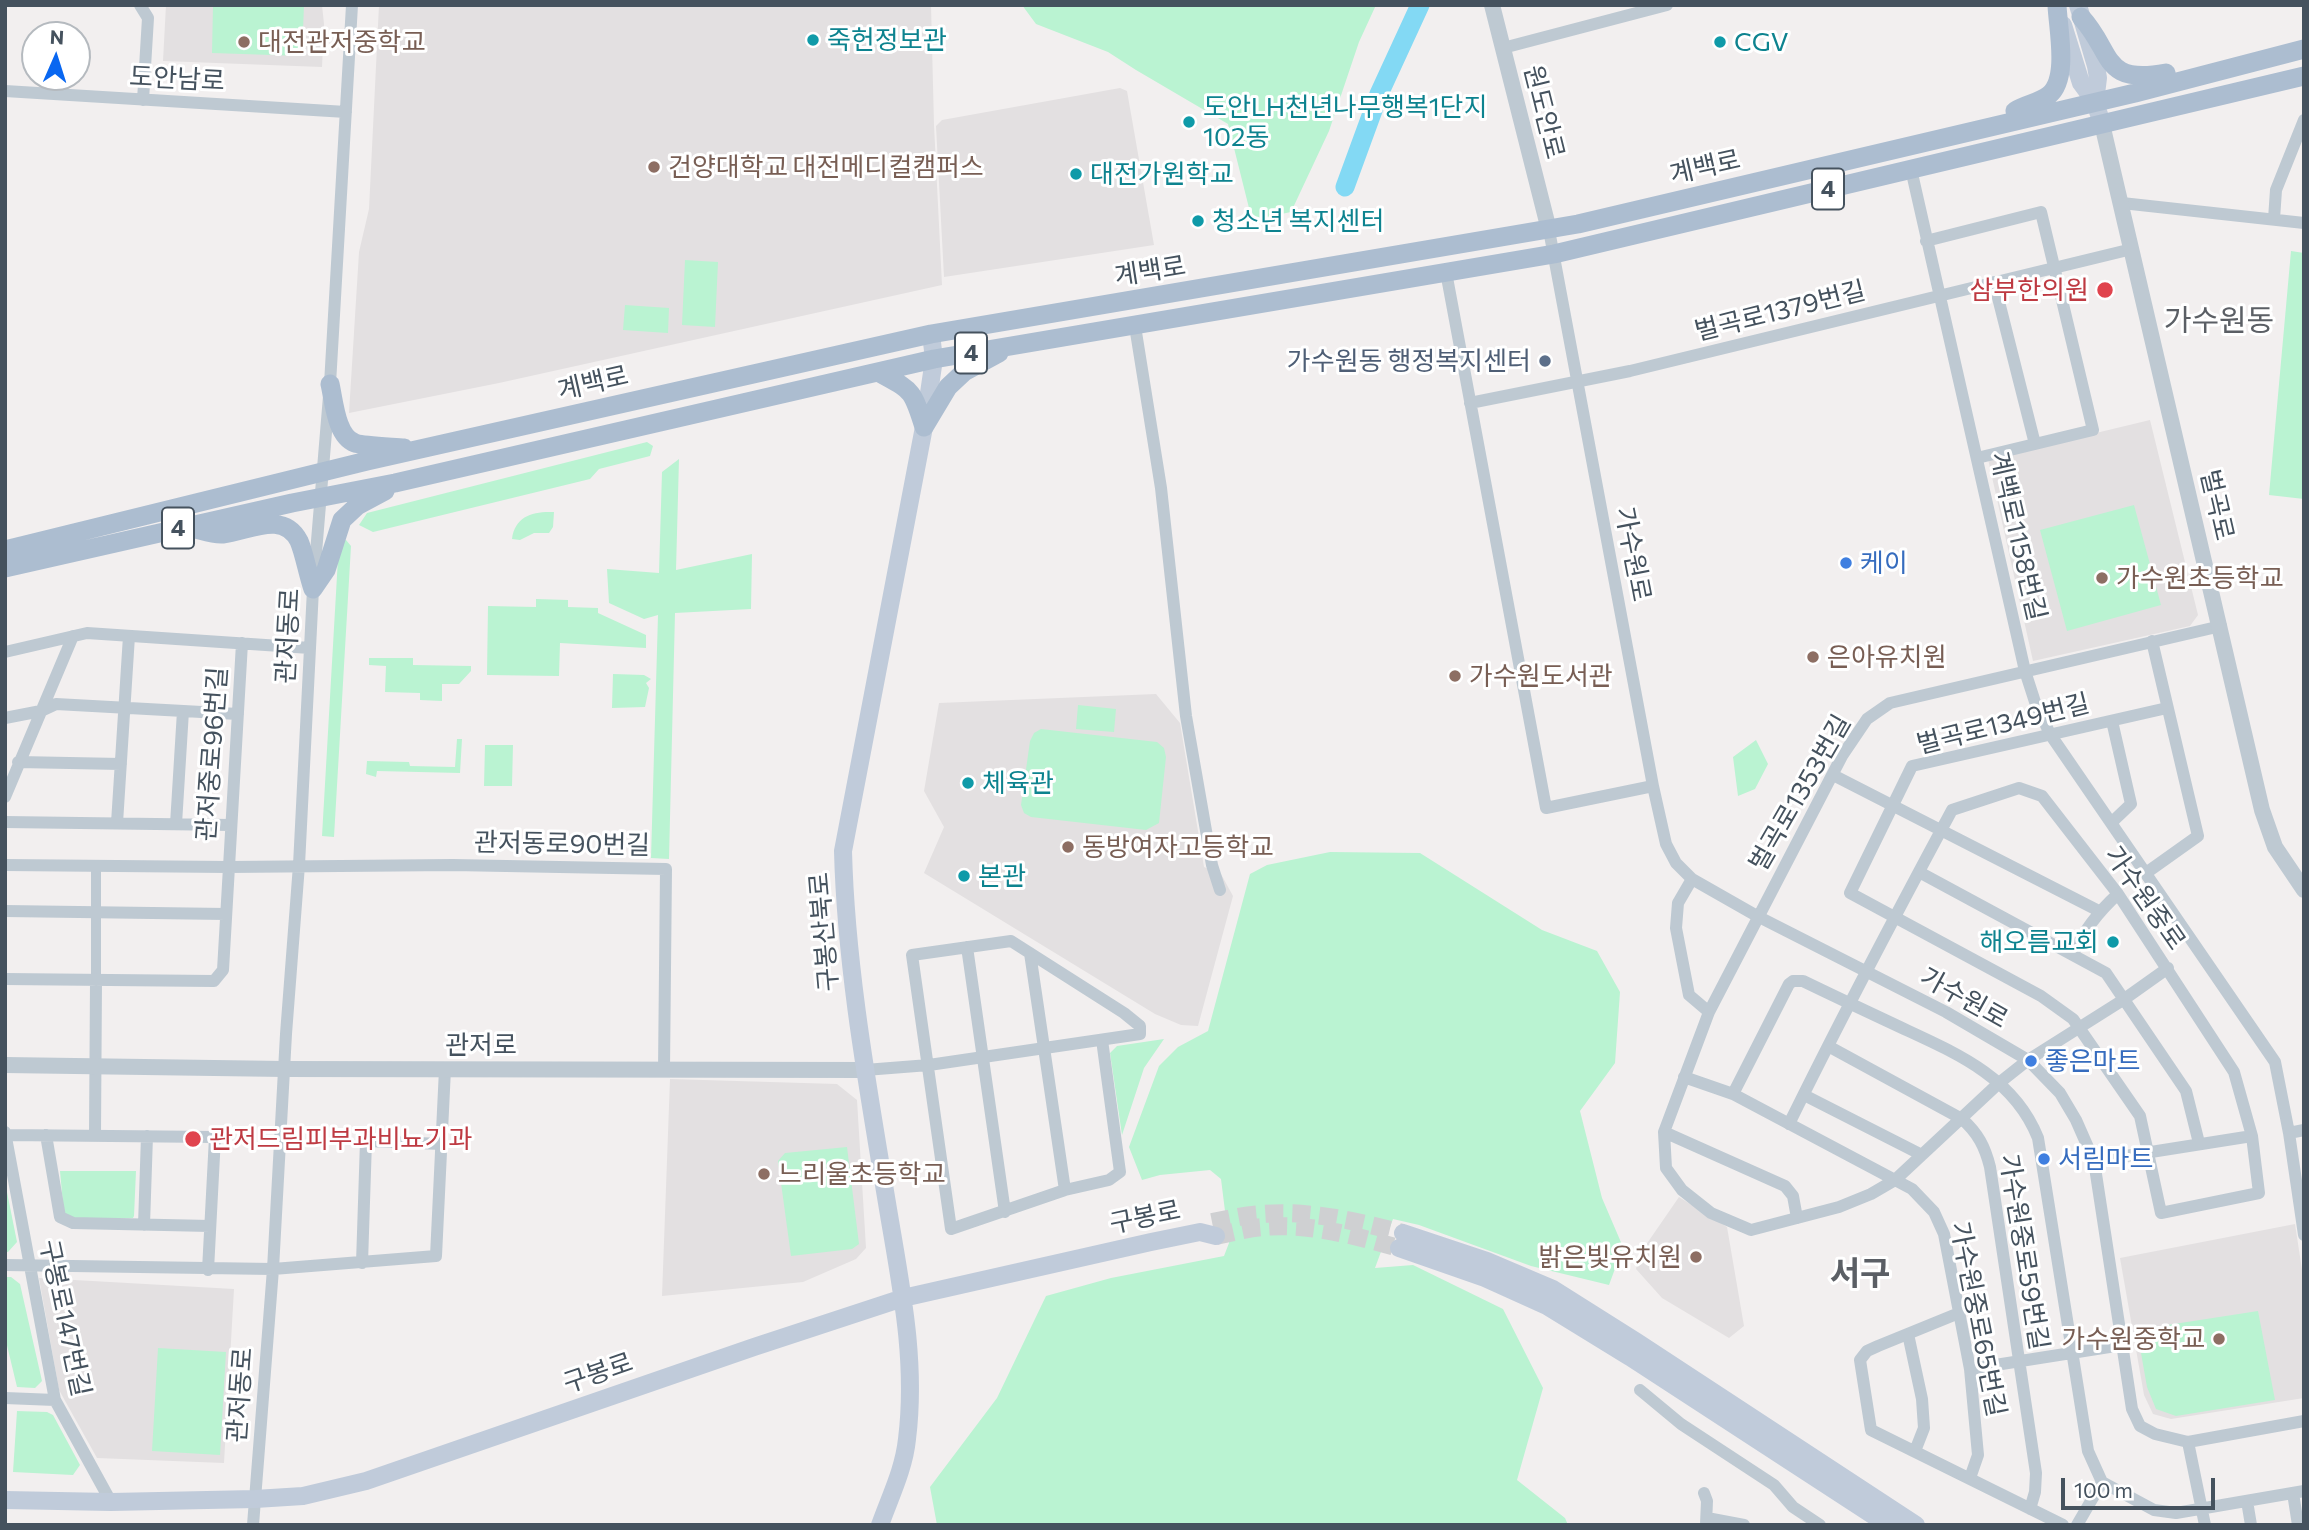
<!DOCTYPE html>
<meta charset="utf-8">
<style>
body{margin:0}
#map{position:relative;width:2309px;height:1530px;overflow:hidden;background:#f2efef;font-family:Commissioner,sans-serif}
canvas{display:block}
.frame{position:absolute;inset:0;border:7px solid #45525e;pointer-events:none}
.north{position:absolute;left:21px;top:21px;width:70px;height:70px;box-sizing:border-box;background:#fff;border:2px solid #b5babf;border-radius:50%;rotate:3deg;font-size:19px;font-weight:700;line-height:28px;text-align:center;color:#45525e}
.north::after{content:'';display:block;margin:auto;width:24px;height:32px;background:#0967f1;clip-path:polygon(50% 0,100% 100%,50% 72%,0 100%)}
.scale{position:absolute;left:2061px;top:1478px;width:154px;height:32px;box-sizing:border-box;border:4px solid #45525e;border-top:0;padding-left:9px;font-size:21px;line-height:24px;white-space:nowrap;color:#45525e;-webkit-text-stroke:5px #fff;paint-order:stroke}
</style>
<div id="map">
<canvas width="2309" height="1530"></canvas>
<div class="frame"></div>
<div class="north">N</div>
<div class="scale">100 m</div>
</div>
<script>
const g = document.querySelector('canvas').getContext('2d');
g.lineJoin = 'round';
function fillPath(path, color) {
  g.fillStyle = color;
  g.fill(path, 'evenodd');
}
function trace(path, color, width, dash) {
  g.strokeStyle = color;
  g.lineWidth = width;
  g.lineCap = dash ? 'butt' : 'round';
  g.setLineDash(dash || []);
  g.stroke(path);
}
function drawText(font, color, halo, rows, align = 'center') {
  g.font = font + ' Commissioner,"Noto Sans KR",sans-serif';
  g.lineWidth = 6;
  g.setLineDash([]);
  g.textBaseline = 'middle';
  g.strokeStyle = halo;
  g.fillStyle = color;
  for (const [text, x, y, turn = 0] of rows) {
    g.save();
    g.translate(x, y);
    g.rotate((+turn || 0) * Math.PI / 180);
    g.textAlign = isNaN(turn) ? turn : align;
    if (halo) g.strokeText(text, 0, 0);
    g.fillText(text, 0, 0);
    g.restore();
  }
}
fillPath(new Path2D(`
 M166,5H322L324,24L322,67L163,61Z
 M379,5H931L934,125L942,285L499,383L349,413L359,252L369,209Z
 M1120,88L1127,91L1154,245L944,277L936,126L942,120Z
 M2150,420L2198,615L2190,626L2033,661L1988,459Z
 M1156,694L1180,723L1204,867L1221,874L1233,896L1198,1026L1181,1025L1155,1014L924,873L944,827L924,791L939,703Z
 M670,1079L837,1084L857,1100L866,1248L856,1259L803,1282L662,1296Z
 M1679,1197L1727,1227L1744,1326L1729,1338L1662,1298L1636,1269L1639,1255Z
 M2295,1224L2304,1283V1398L2171,1419L2153,1414L2144,1395L2120,1258Z
 M39,1278L234,1289L224,1463L97,1458L59,1390Z`), '#e3e0e1');
fillPath(new Path2D(`
 M213,5H304L302,56L212,53Z
 M1022,5H1376L1359,42L1329,131L1291,212L1252,220L1228,124L1136,70L1108,52L1036,24Z
 M2291,251L2304,253V499L2269,495Z
 M685,260L718,262L715,327L682,325Z
 M625,305L669,308L668,333L623,330Z
 M647,442L653,446L650,456L599,469L590,479L373,532L359,525L367,513Z
 M679,459L676,570L752,554L751,609L675,613L669,859L651,858L658,615L644,619L609,603L607,569L659,573L662,472Z
 M2134,505L2161,605L2067,631L2040,530Z
 M554,512L553,527L549,533H534L520,540L512,539C515,516 533,511 554,512Z
 M346,540L351,546L334,837L322,836L339,541Z
 M536,599L568,600V607L598,608V613L646,635V648L560,643L559,676L487,675L488,606L536,607Z
 M369,658H413V665L471,666V671L459,684H442V701L420,700V693L385,692L386,666L369,665Z
 M613,674L644,675L651,679L646,683L649,688L645,707L612,708Z
 M1078,705L1116,709L1114,732L1076,729Z
 M1041,729L1157,742L1164,748L1166,757L1159,823L1146,830L1031,817L1024,813L1021,805L1030,741L1034,733Z
 M457,739H462L460,773L377,771L376,777L366,774L367,761L409,762L410,766L455,767Z
 M1756,740L1768,764L1755,789L1738,796L1733,757Z
 M485,745H513L512,786H484Z
 M1330,852L1420,853L1542,930L1597,951L1620,992L1615,1063L1580,1111L1602,1198L1623,1247L1609,1285L1531,1266L1419,1225L1393,1219L1375,1268L1413,1265L1503,1309L1543,1388L1517,1480L1565,1518L1568,1525H937L930,1487L997,1398L1046,1296L1111,1278L1224,1256L1229,1243L1221,1179L1210,1170L1160,1175L1142,1180L1129,1147L1159,1066L1178,1047L1208,1031L1250,874L1267,865Z
 M1164,1039L1144,1068L1122,1135L1110,1053L1117,1046Z
 M847,1147L859,1244L852,1249L791,1256L778,1161L785,1153Z
 M60,1171H136L134,1216L133,1218L75,1220L64,1215Z
 M5,1182L17,1242L8,1252H5Z
 M5,1277H11L20,1284L42,1381L35,1388L17,1387L5,1337Z
 M2258,1311L2275,1400L2176,1416L2156,1409L2147,1387L2141,1353L2151,1349L2148,1328Z
 M158,1348L226,1352L220,1455L152,1451Z
 M17,1411L47,1412L53,1415L80,1465L73,1475L13,1472Z`), '#baf3d2');
trace(new Path2D(`
 M1345,187L1379,94L1420,5`), '#83d9f4', 19);
trace(new Path2D(`
 M1212,1222C1228,1219 1245,1215 1261,1214C1310,1210 1356,1221 1403,1233
 M1216,1236C1231,1233 1248,1228 1264,1227C1310,1223 1355,1236 1399,1248`), '#cfd0d2', 18, [18, 9]);
trace(new Path2D(`
 M96,981V866`), '#bec9d2', 10);
trace(new Path2D(`
 M140,5L148,18L143,100
 M1503,48L1667,5
 M5,91L346,112
 M1911,169L2025,671L2035,702L2050,734L2275,1062L2289,1133L2304,1235
 M2122,203L2304,223
 M2274,219L2276,190L2304,120
 M1549,230L1653,786L1666,844L1676,863L1692,879L1757,916L1946,1012L2028,1060L2060,1093L2076,1120L2094,1161L2132,1409L2140,1426L2155,1434L2188,1442L2304,1421
 M1926,241L2041,212L2093,430L1977,458
 M1446,272L1546,808L1653,786
 M1994,282L2035,444
 M1135,326L1161,488L1186,716L1212,865L1220,890
 M1470,403L1630,371L2132,249
 M5,652L87,633L310,648
 M5,718L41,711L56,704L238,714
 M18,762L121,764
 M1833,775L2099,911
 M5,797L73,636
 M5,822L231,825
 M117,823L129,636
 M2111,823L2131,804L2112,721
 M176,824L183,711
 M5,865L228,867L453,865L666,869L664,1070
 M1919,872L2106,973L2186,1091L2199,1143
 M2146,873L2198,836L2152,641
 M1692,879L1678,903L1676,928L1689,995L1709,1012
 M5,911L226,914
 M967,947L1005,1212
 M1030,953L1065,1190
 M2073,954C2084,930 2098,912 2118,894
 M2168,968L2123,1000L2028,1060L1999,1083L1895,1180L1871,1194L1839,1207L1751,1230L1711,1213L1682,1190L1666,1168L1664,1132L1709,1012L1842,756L1867,719L1890,703L2221,626
 M5,979L214,981L223,970L242,643
 M1828,1046L1962,1119C1978,1133 1985,1147 1990,1167L2036,1473L2035,1492L2030,1509
 M865,1070L929,1065L1140,1034V1026L1124,1013L1011,941L912,955L951,1229L1065,1190L1109,1180L1120,1172L1102,1040
 M1684,1077L1733,1094L1912,1189L1934,1212L1944,1234L1970,1369L1978,1455L1970,1478
 M1733,1094L1789,984L1793,981H1803C1836,997 1868,1012 1900,1027C1956,1053 2014,1077 2038,1138L2088,1451L2102,1482L2154,1510L2176,1513L2304,1491
 M1804,1095L1922,1155
 M1789,1124C1841,1018 1896,914 1952,810L2019,788L2042,796L2118,894L2234,1072L2252,1136L2259,1193L2161,1213L2140,1116L2073,1019L2041,996L1850,893L1912,766L2167,708
 M5,1132L55,1400L111,1502
 M1664,1132L1785,1186L1793,1196L1797,1218
 M2289,1133L2304,1130
 M6,1135L215,1137L208,1270
 M46,1135L60,1217L73,1223L210,1226
 M95,1135L96,981
 M2094,1161L2252,1136
 M144,1225L147,1136
 M362,1263L366,1141L442,1144
 M5,1265L273,1269L436,1256L445,1069
 M1959,1313L1878,1346L1867,1351L1860,1360L1871,1430L2063,1525
 M1908,1334L1922,1399L1924,1428L1915,1451
 M1970,1369L2122,1345
 M1640,1390L1681,1424L1774,1485L1793,1507L1820,1525
 M5,1398L55,1400
 M2188,1442L2205,1525
 M1704,1493L1707,1501L1706,1524
 M2293,1493L2298,1525
 M2247,1501L2251,1525
 M1707,1518L1744,1525
 M253,1525L273,1269L286,1034L299,865L313,589L330,384L352,5
 M2077,1525L2102,1482`), '#bec9d2', 12);
trace(new Path2D(`
 M1492,5L1549,230
 M2102,124L2262,810L2275,847L2304,890
 M5,1065L284,1069L865,1070`), '#bec9d2', 16);
trace(new Path2D(`
 M2078,5L2096,66L2098,78L2095,102
 M2063,25L2081,83L2095,102L2102,124
 M1403,1233L1487,1261L1553,1289L1637,1342L1916,1525
 M1399,1248L1485,1278L1547,1306L1630,1357L1888,1525
 M5,1500L111,1502L255,1499L303,1496L366,1481L754,1347L903,1298L1151,1242L1200,1232L1216,1236
 M880,1525C890,1497 904,1469 907,1439C917,1359 900,1282 887,1203C868,1088 846,968 843,851L924,427L934,359L931,334`), '#c0cbda', 18);
trace(new Path2D(`
 M2081,17C2114,53 2101,85 2166,73
 M2015,111C2026,104 2039,103 2049,95C2069,79 2058,29 2057,5
 M878,372C912,391 912,388 924,427
 M330,384C334,401 336,436 355,443C362,446 394,447 404,448
 M924,427L948,387L964,372L999,353
 M191,528C201,530 213,535 223,534C249,531 283,510 299,541C304,552 308,575 313,589
 M5,550L367,461L931,334L1578,224L2135,93L2304,49
 M5,568L292,503L395,483L934,359L1554,254L2304,76
 M313,589L326,570L342,520L357,506L385,491`), '#acbdd0', 19);
for (const [x, y, r, color] of [
 [813,40,7,"#0f9aa8"],
 [244,42,7,"#8d6e63"],
 [1720,42,7,"#0f9aa8"],
 [1189,122,7,"#0f9aa8"],
 [654,167,7,"#8d6e63"],
 [1076,174,7,"#0f9aa8"],
 [1198,221,7,"#0f9aa8"],
 [2105,290,9,"#e0444e"],
 [1545,361,7,"#5c6f8a"],
 [1846,563,7,"#3f7fe0"],
 [2102,578,7,"#8d6e63"],
 [1813,657,7,"#8d6e63"],
 [1455,676,7,"#8d6e63"],
 [968,783,7,"#0f9aa8"],
 [1068,847,7,"#8d6e63"],
 [964,876,7,"#0f9aa8"],
 [2113,942,7,"#0f9aa8"],
 [2031,1061,7,"#3f7fe0"],
 [193,1139,9,"#e0444e"],
 [2044,1159,7,"#3f7fe0"],
 [764,1174,7,"#8d6e63"],
 [1696,1257,7,"#8d6e63"],
 [2219,1339,7,"#8d6e63"]
]) {
  const dot = new Path2D();
  dot.arc(x, y, r, 0, 2 * Math.PI);
  g.fillStyle = color;
  g.fill(dot);
  trace(dot, '#fff', 2.5);
}
for (const [x, y, w] of [
 [1828,189,32],
 [971,353,32],
 [178,528,32]
]) {
  const box = new Path2D();
  box.roundRect(x - w / 2, y - 20.5, w, 41, 5);
  g.fillStyle = '#fff';
  g.fill(box);
  trace(box, '#45525e', 2);
}
drawText('bold 24px', '#45525e', null, [
 ["4",1828,189],
 ["4",971,353],
 ["4",178,528]
]);
drawText('26px', '#0d838f', '#fff', [
 ["죽헌정보관",827,40],
 ["CGV",1734,42],
 ["도안LH천년나무행복1단지",1203,107],
 ["102동",1203,137],
 ["대전가원학교",1090,174],
 ["청소년 복지센터",1212,221],
 ["체육관",982,783],
 ["본관",978,876],
 ["해오름교회",2099,942,"right"]
], 'left');
drawText('26px', '#785e54', '#fff', [
 ["대전관저중학교",258,42],
 ["건양대학교 대전메디컬캠퍼스",668,167],
 ["가수원초등학교",2116,578],
 ["은아유치원",1827,657],
 ["가수원도서관",1469,676],
 ["동방여자고등학교",1082,847],
 ["느리울초등학교",778,1174],
 ["밝은빛유치원",1682,1257,"right"],
 ["가수원중학교",2205,1339,"right"]
], 'left');
drawText('26px', '#45525e', '#fff', [
 ["도안남로",177,79,3],
 ["원도안로",1544,112,76],
 ["계백로",1705,167,-13],
 ["계백로",1150,271,-9],
 ["벌곡로1379번길",1780,311,-14],
 ["계백로",593,383,-13],
 ["벌곡로",2217,505,77],
 ["계백로1158번길",2018,536,77],
 ["가수원로",1633,554,79],
 ["관저동로",288,636,-87],
 ["벌곡로1349번길",2003,724,-14],
 ["관저중로96번길",212,754,-86],
 ["벌곡로1353번길",1800,793,-60],
 ["관저동로90번길",562,844,1],
 ["가수원중로",2145,898,55],
 ["구봉산북로",824,932,-95],
 ["가수원로",1964,998,29],
 ["관저로",481,1045],
 ["구봉로",1145,1217,-12],
 ["가수원중로59번길",2024,1252,81],
 ["구봉로147번길",65,1318,78],
 ["가수원중로65번길",1978,1319,79],
 ["구봉로",598,1373,-19],
 ["관저동로",240,1395,-86]
]);
drawText('26px', '#be3a42', '#fff', [
 ["삼부한의원",2089,290],
 ["관저드림피부과비뇨기과",209,1139,"left"]
], 'right');
drawText('26px', '#4e5e75', '#fff', [
 ["가수원동 행정복지센터",1531,361]
], 'right');
drawText('26px', '#366cbe', '#fff', [
 ["케이",1860,563],
 ["좋은마트",2045,1061],
 ["서림마트",2058,1159]
], 'left');
drawText('30px', '#5b5f65', '#fff', [
 ["가수원동",2219,321]
]);
drawText('bold 33px', '#5b5f65', '#fff', [
 ["서구",1860,1274]
]);
</script>
